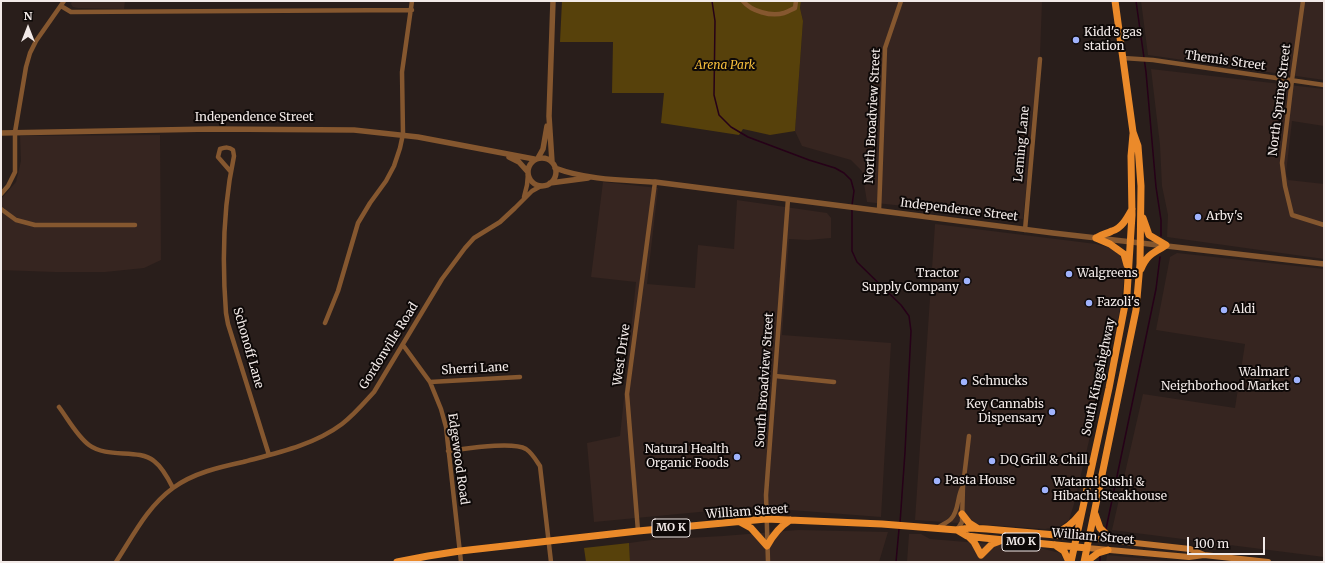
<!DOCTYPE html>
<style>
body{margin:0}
#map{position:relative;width:1325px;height:563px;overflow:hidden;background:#291e1b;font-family:Merriweather,serif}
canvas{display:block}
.frame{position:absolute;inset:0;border:2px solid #f2eae8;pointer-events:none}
.north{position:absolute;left:8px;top:8px;width:40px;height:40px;-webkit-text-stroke:3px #0e0908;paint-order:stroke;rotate:0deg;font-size:11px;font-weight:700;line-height:16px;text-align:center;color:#f2eae8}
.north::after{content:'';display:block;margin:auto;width:14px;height:18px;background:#f2eae8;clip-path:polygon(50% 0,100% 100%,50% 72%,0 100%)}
.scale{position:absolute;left:1187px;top:537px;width:78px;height:18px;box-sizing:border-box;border:2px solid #f2eae8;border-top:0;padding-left:5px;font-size:12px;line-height:14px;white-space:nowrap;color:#f2eae8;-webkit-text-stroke:3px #0e0908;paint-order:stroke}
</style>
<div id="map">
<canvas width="1325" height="563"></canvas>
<div class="frame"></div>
<div class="north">N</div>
<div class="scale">100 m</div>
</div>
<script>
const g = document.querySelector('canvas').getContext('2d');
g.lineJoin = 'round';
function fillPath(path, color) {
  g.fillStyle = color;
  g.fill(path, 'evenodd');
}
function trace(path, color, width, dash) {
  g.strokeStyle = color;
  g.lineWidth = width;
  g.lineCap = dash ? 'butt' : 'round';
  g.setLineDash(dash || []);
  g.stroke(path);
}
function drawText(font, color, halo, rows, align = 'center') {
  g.font = font + ' Merriweather,serif';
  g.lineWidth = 4;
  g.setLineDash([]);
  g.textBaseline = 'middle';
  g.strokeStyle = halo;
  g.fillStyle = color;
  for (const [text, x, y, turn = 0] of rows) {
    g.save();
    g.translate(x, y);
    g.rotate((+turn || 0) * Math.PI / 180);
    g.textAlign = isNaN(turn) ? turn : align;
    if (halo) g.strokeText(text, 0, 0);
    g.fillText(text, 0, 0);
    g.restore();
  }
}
fillPath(new Path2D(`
 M72,1H125L124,9L78,8L73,7L71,4Z
 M801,1H1042L1040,55L1023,219L867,202L862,171L851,160L802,146L795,131L803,21L800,8Z
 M1141,1H1324V80L1148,55Z
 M1151,69L1324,89V126L1292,121L1286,173L1288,180L1324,184V259L1167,237L1168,215L1162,186L1160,145Z
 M160,135L161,260L144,268L105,272H55L1,270V199L16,182L21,161L20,136Z
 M603,182L658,188L647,284L695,288L698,245L734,249L737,200L827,213L831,218V238L808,240L789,239L782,335L891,343L881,517L752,507L594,522L587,443L620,436L636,282L591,277Z
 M935,224L1096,244L1115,249L1124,259L1125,273L1119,314L1074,504L1069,520L1059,527L1045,529L915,520Z
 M1177,253L1324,269V557L1112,530L1143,394L1235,408L1245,344L1156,330L1170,257Z
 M798,530L888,532L879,562H630L629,543L651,540L723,536Z
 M909,534H921L930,539L1040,548L1060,553L1065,562H907Z
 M1107,555L1178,562H1106Z`), '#362520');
fillPath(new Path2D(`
 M562,1H801L800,8L803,21L795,131L770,135L743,129L739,135L661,123L664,93H612L613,42H560Z
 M629,543L630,562H586L584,548Z`), '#57410b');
trace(new Path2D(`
 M712,1L715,21L714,95L719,115L731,127L748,137L809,160L835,168L844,173L851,180L854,191L852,205
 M1136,1L1146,72L1156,187L1161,220V236
 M852,209V251L857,262L901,305L909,316L911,331L905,452L900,523
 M1106,529L1156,289L1160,257
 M896,562L899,529
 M1100,562V557`), '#260118', 1.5);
trace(new Path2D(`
 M743,1C751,11 771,17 784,13C788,12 792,9 795,8L796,1
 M1303,1L1292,80L1282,163L1285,186L1292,215L1324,225
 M61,6L71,12L412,10
 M1123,58L1153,60L1324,85
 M231,172L218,157L220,149C226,147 229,147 233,150L234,156C223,207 222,261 226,313L228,324L269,455
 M1,194L8,186L15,172V132L26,67L30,53L36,41L64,1
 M524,197L527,185L528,174
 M1,209L16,220L35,225H135
 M879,211L885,48L901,1
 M1025,230L1040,59
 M325,323L338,291L358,223L370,203L386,181L394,166L400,148L403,134L402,72L412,1
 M403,345L430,382L441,409L446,427L461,562
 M775,376L834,382
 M430,382L520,377
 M59,407C68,419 77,436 89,445C108,459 138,448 154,461C162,467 168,478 173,488
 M448,451C465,449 512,441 526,449C532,453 536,460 540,466L551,562
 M937,528C941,525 947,523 951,519C959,511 957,497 962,488
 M957,530L962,522L963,486L969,436
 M638,531L627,394L655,182
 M116,562C133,536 147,507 173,488C193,473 220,467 243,462C277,453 314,445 342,424C354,415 364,403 374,392L442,279L465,248L474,238L500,222L515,208L532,191L541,186
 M768,562L766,495L788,199`), '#85572f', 4.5);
trace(new Path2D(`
 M1,133L211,129L354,130L418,137L534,159
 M509,157L519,162L527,171
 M528 172a14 14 0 1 1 28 0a14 14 0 1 1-28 0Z
 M538,158L543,149L547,126
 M552,162L549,116L553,1
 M555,168C587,180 622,180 655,182L1053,233L1324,264
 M550,183L588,178`), '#85572f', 5.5);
trace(new Path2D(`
 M1087,548L1189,557L1204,555L1190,549L1090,538
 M1204,555L1268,562`), '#bf742f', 6);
trace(new Path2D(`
 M1096,238L1110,244L1124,254L1127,265
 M1096,238C1102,234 1106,234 1112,231C1122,228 1127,218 1132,209
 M1141,269C1148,253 1153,254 1166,245L1149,235L1143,218
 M962,514L969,523L977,528
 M1095,514L1100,528L1112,540
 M740,522L751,528L767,546C773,535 779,527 790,520
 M957,530L967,536L984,538L1087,548
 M1055,533C1066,530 1074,522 1081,513
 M968,536L974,542L981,555
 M1055,545L1064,551L1069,562
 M981,555L992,544L1000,541
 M397,562L428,556L460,551L638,531L766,519L882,524L957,530L970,528L987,529L1090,538
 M1071,562L1109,388L1127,294L1132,215L1131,156L1133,134
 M1084,562L1136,310L1140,264L1141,186L1138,146L1133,132L1115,1
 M1086,562L1098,553L1108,550`), '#eb8a2a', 7);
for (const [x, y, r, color] of [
 [1076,40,4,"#a0b3fd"],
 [1198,217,4,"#a0b3fd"],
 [1069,274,4,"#a0b3fd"],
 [967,281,4,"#a0b3fd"],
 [1089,303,4,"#a0b3fd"],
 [1224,310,4,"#a0b3fd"],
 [1297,380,4,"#a0b3fd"],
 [964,382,4,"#a0b3fd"],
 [1052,412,4,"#a0b3fd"],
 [737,457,4,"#a0b3fd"],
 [992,461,4,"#a0b3fd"],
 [937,481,4,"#a0b3fd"],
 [1045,490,4,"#a0b3fd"]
]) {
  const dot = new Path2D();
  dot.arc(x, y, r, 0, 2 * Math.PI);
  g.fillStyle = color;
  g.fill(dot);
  trace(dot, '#0e0908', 1.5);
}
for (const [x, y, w] of [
 [671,528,38],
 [1021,542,38]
]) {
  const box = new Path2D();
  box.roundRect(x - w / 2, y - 9, w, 18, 3);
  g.fillStyle = '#0e0908';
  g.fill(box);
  trace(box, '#f2eae8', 1);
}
drawText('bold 11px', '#f2eae8', null, [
 ["MO K",671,528],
 ["MO K",1021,542]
]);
drawText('12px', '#f2eae8', '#0e0908', [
 ["Kidd's gas",1084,33],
 ["station",1084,47],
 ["Arby's",1206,217],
 ["Tractor",959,274,"right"],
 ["Supply Company",959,288,"right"],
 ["Walgreens",1077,274],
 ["Fazoli's",1097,303],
 ["Aldi",1232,310],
 ["Walmart",1289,373,"right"],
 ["Neighborhood Market",1289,387,"right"],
 ["Schnucks",972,382],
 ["Key Cannabis",1044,405,"right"],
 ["Dispensary",1044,419,"right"],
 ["Natural Health",729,450,"right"],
 ["Organic Foods",729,464,"right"],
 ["DQ Grill & Chill",1000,461],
 ["Pasta House",945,481],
 ["Watami Sushi &",1053,483],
 ["Hibachi Steakhouse",1053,497]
], 'left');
drawText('12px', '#f2eae8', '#0e0908', [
 ["Themis Street",1225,61,8],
 ["North Spring Street",1280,100,-83],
 ["North Broadview Street",873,116,-87],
 ["Independence Street",254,118],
 ["Leming Lane",1022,144,-85],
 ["Independence Street",959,210,7],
 ["Gordonville Road",389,346,-58],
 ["Schonoff Lane",248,348,74],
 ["West Drive",622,355,-82],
 ["Sherri Lane",475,369,-3],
 ["South Kingshighway",1099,377,-78],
 ["South Broadview Street",765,380,-86],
 ["Edgewood Road",458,459,82],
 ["William Street",747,512,-4],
 ["William Street",1093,537,5]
]);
drawText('italic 12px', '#f6be3b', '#0e0908', [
 ["Arena Park",725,66]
]);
</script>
